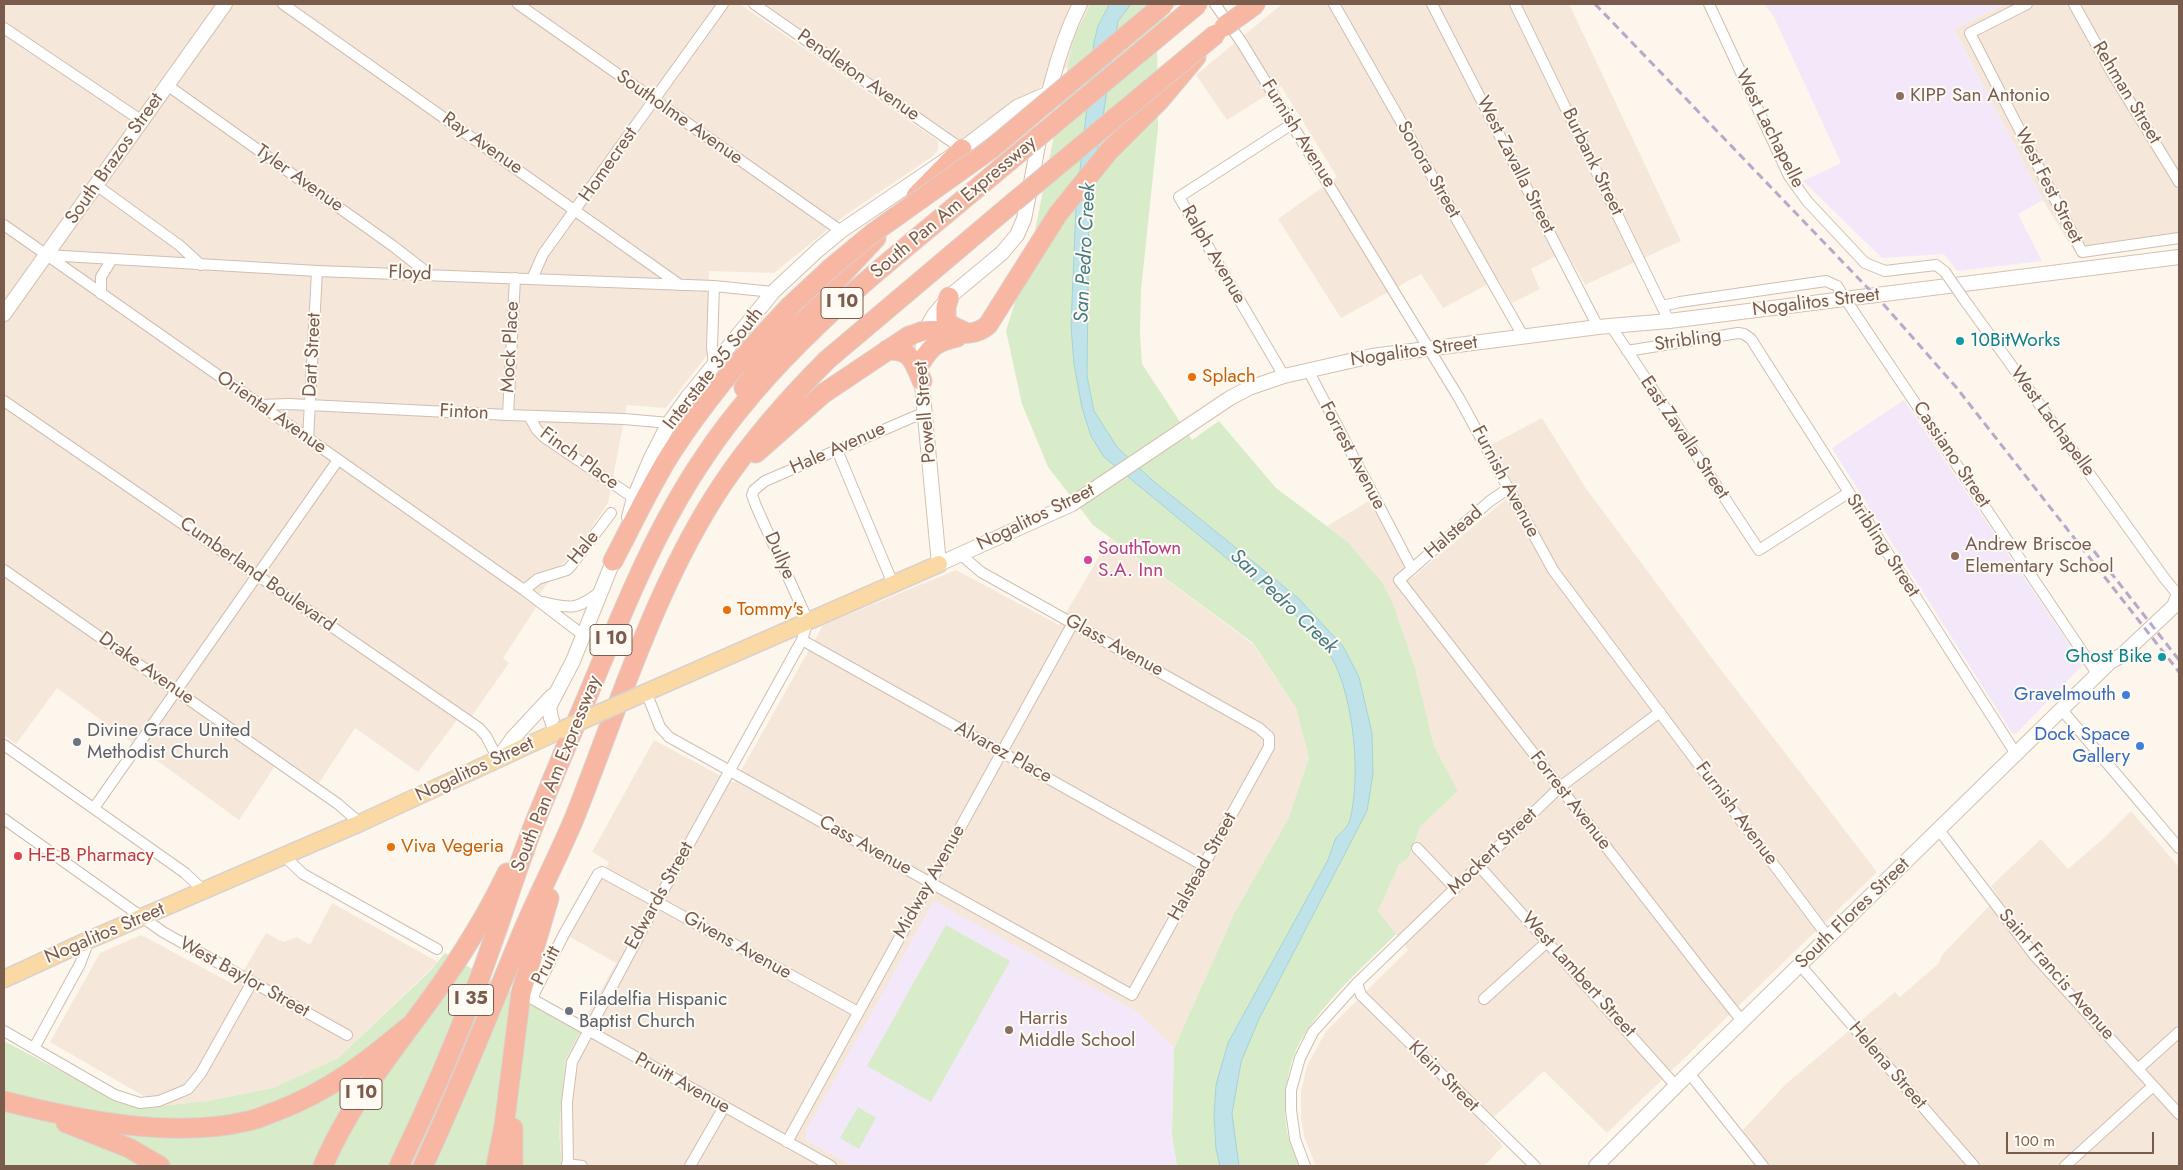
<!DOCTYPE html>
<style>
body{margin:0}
#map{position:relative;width:2183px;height:1170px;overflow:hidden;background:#fdf6ec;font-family:Jost,sans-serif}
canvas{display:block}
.frame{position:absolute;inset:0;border:5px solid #7a5c4d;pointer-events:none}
.scale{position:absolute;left:2006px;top:1132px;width:148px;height:22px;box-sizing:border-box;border:2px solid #7a5c4d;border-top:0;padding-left:6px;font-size:15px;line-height:18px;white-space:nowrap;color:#7a5c4d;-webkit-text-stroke:4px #fffaf3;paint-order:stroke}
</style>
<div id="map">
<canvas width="2183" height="1170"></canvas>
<div class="frame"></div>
<div class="scale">100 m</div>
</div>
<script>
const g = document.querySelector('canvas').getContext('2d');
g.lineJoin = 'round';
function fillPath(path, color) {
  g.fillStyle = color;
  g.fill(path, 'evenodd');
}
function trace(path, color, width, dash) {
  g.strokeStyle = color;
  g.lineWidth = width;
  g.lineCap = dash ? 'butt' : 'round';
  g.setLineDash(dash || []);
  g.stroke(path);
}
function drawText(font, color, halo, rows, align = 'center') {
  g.font = font + ' Jost,sans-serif';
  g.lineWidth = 4;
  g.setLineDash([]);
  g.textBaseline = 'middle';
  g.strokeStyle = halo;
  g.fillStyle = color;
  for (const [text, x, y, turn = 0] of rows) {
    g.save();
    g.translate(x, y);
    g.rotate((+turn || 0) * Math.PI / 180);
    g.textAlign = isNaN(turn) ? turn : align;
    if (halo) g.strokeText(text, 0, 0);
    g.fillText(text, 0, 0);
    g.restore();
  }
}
fillPath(new Path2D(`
 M4,4H740L938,141V150L933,156L847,214L774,273L709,271L707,355L666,408L627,405L608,503L573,555L562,564L533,603L537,606L503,658L509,663L471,717L463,712L418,772L355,728L319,783L281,757L239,820L57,688L16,744L4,735Z
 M763,4H1152L969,140L961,141Z
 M1282,4H1569L1681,241L1585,285L1566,251L1531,269L1540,289L1512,303L1498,279L1443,308L1421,274L1341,318L1278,219L1337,177L1281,86L1227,120L1196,75Z
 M2005,4H2179V236L2074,251L2043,200L1954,29Z
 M1542,418L1587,490L1611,522L1711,657L1877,872L1607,1133L1544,1071L1484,1126L1503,1146L1484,1166H1316L1305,1139L1301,1119V1091L1307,1066L1326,1031L1408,950L1378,911L1399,865L1409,857L1420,827L1458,791L1434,746L1415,669L1394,606L1382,582L1348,542L1327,526L1369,501L1413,577L1517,490L1491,445Z
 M1110,538L1253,644L1296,708L1309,758L1288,819L1235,912L1174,1048L1136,1011L806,1140L854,1166H562L559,1132L565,1060L586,1017L616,963L568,936L609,862L592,852L654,740L734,783L823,625L956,570L1059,625Z
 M2131,811L2179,867V1166H1770L1742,1131L1786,1084L1895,992L1900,997L1939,963L1942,955L1998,897L1991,886L2041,839L2068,869L2104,838Z
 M332,903L438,962L338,1058L273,1088L207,1101L161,1106L50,1042L100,953L141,935L235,985L266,933L283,942L297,937L310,945Z`), '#f5e8da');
fillPath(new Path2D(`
 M1764,4H2005L1954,29L2043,200L2018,214L2042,261L1957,271L1944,254L1882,258L1803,181L1841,163L1774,17Z
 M1904,400L2083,665L2016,734L2012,733L1832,448Z
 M934,901L1136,1011L1174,1048L1172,1135L1177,1166H854L806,1140V1130Z`), '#f3e8fa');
fillPath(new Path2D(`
 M1091,4H1178L1167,12L1157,37L1158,128L1141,290L1140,334L1142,364L1192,440L1219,421L1276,488L1348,542L1382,582L1394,606L1415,668L1434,746L1458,791L1420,827L1409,857L1399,865L1378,911L1396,934C1366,964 1329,997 1306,1032C1287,1059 1282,1099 1287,1131C1289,1143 1296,1155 1300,1166H1177L1172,1135L1174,1048L1235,912L1288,819L1309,758L1296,708L1253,643L1093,525L1048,467L1022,404L1006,331L1031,251L1073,40Z
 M946,925L1010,961L931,1102L867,1066Z
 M445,953L580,1032L565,1060L559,1132L562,1166H4V1041L124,1104L138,1107L161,1106L207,1101L273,1088L338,1058L431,970Z
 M858,1107L876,1118L859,1149L840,1138Z`), '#d8ecc9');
const water = new Path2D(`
 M1110,4H1131L1118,21L1089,204L1087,376L1094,411L1117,447L1152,480L1298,598L1343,646L1359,677L1372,733L1373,774L1367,811L1259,1019L1241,1062L1232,1114L1239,1166H1220L1216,1149L1214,1116L1216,1085L1228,1043L1328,860C1331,853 1333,844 1336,838C1341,832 1347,829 1350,820C1361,775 1354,699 1332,658C1323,643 1310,630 1298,617L1104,457L1091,436L1082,408L1074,364L1071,326L1076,207L1094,42L1098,26Z`);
fillPath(water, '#bfe3e8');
trace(water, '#a5d3da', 1);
const street = new Path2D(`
 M283,4L680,285
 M518,4L841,231
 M754,4L962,149
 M1215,4L1242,43L1459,398L1553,570L1828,937
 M1334,4L1523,336
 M1432,4L1598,327
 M1515,4L1669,321
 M1709,4L1789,176L1807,201L1865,263L1885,271L1936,265L1945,272
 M2027,4L1970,33L2082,252L2179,238
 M2074,4L2111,71L2179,182
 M4,28L142,121
 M167,85L393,246L429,274
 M96,185L179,245L201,265
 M4,225L524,590L583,635
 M46,255L317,271L714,286L773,292
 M532,279L543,254L723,4
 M714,286L712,347L714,364
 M101,294V277L112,259
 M1963,298L2165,579L2179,596
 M1662,306L1680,302L1826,281L1837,286
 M1854,312L2098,675
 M1611,326L1759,550L1848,493
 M1627,351L1738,333L1744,334L1751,339L2016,754
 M1308,370L1412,569
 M1284,376L1179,197L1292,124
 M4,401L479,728L486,736L498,759
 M259,405L289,404L508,415L624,419L669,423
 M508,415L515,278
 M529,416L537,430L544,437L634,498
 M308,439L317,271
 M837,450L893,584
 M1509,488L1490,501L1399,580L1707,977L1742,1021
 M4,570L338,804L360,823
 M524,590L538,579L567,570L571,566L611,513
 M543,602C572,609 577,610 601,591
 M802,640L1204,866
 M646,692L660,727L669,737L1132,995L1269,747V737L1259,728L981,572L960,554
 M2062,710L2179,848
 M4,745L185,873L204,891
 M94,808L338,460
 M4,819L163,932L347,1035
 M1939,830L2035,956L2179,1114
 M1417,848L1455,888
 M284,856L303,874L437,949
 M1479,866L1676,1086
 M1800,965L1974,1166
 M1357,983L1361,995L1535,1166
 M1484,999L1548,941
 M4,1031L115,1095L140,1103L159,1101L188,1089L201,1073L252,982
 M34,1048L80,964L89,940
 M2138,1069L2179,1032
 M1689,1073L1763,1166
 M787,1142L1073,623
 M567,1164L582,1166
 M568,1166L567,1102L572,1062L657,902L802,640L808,621L756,506L752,495L754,490L765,481L925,412
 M690,1166L724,1107
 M831,1166L534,1000V994L564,934L598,874L602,872L858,1012
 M1305,1166L1295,1139L1291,1110V1090L1300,1058L1313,1032L1357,983L1560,787L1660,712
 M2065,1166L2153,1086`);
const secondary = new Path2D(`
 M1080,4C1047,70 1039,147 1024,219L1017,235L1002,253L949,297L934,315L925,331L920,364L939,564L1072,504L1230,398L1249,388L1284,376L1372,356L1598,327L1669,321L2179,257
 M4,314L225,4
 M629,517L634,498L651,458L669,423L687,398L773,292L818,250L841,231L962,149L1017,107L1049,93
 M556,732L551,718L549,707L573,661L616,554
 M498,759L512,739L552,696
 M1596,1166L1689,1073L2110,662L2122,655L2174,606L2179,594`);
const primary = new Path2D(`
 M640,695L939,564
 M4,979L89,940L360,823L561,730`);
const highway = new Path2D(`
 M916,196L962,149
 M949,297L946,307V319L950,325L965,332
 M887,350C911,349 913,360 922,381
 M920,364C931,346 936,342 957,337
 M744,388L772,350L876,238
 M756,453L824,393L909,336C914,335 919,332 924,331C946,327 969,342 988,325L1058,214L1109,151L1160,100L1196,57
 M613,561C632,525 649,488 671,453C705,400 746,352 789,307
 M4,1101C78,1120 173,1139 248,1121C258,1119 268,1114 277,1111C329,1091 365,1063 408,1027
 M66,1123L129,1148L160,1166
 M323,1166C350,1103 392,1052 432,997C460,958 486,917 507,873
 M399,1166C427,1108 454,1046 477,985C497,933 513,879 533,827C553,777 574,728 595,678C626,603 657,527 703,459C780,342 896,257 1001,168
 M423,1166C459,1089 490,1010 523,931C539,893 558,857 574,819C619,706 656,583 724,482C754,438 789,398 827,360L1014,202
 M496,1166L504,1126L521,993L549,898
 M513,1166V1128`);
trace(street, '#d1beb0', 12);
trace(secondary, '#d6c0b0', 16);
trace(primary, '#dad1cd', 19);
trace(highway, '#dad1cd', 21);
trace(street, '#fff', 10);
trace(secondary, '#fff', 14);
trace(primary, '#fbd9a5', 16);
trace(highway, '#f7b7a3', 19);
trace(new Path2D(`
 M1595,4L1885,306L1956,387L2179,672
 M2094,551L2179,660`), '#b9a8c9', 3, [8, 5]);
const streetBridge = new Path2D(`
 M1945,272L1963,298
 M1837,286L1854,312`);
const primaryBridge = new Path2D(`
 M561,730L640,695`);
const highwayBridge = new Path2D(`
 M1224,27L1256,4
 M1001,168L1198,4
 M1014,202L1216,34
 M789,307L832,267L873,233L991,149L1164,4`);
trace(streetBridge, '#d1beb0', 12, []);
trace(primaryBridge, '#dad1cd', 19, []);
trace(highwayBridge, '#dad1cd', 21, []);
trace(streetBridge, '#fff', 10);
trace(primaryBridge, '#fbd9a5', 16);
trace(highwayBridge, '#f7b7a3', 19);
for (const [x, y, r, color] of [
 [1900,96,5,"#8d6e63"],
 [1960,341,5,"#0f9aa8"],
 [1192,377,5,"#e8710a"],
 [1955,556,5,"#8d6e63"],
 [1088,560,5,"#d1479c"],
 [727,610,5,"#e8710a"],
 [2162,657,5,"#0f9aa8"],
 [2126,695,5,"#3f7fe0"],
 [77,742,5,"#6b7280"],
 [2140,746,5,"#3f7fe0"],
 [391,847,5,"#e8710a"],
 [18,856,5,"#e0444e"],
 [569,1011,5,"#6b7280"],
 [1009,1030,5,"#8d6e63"]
]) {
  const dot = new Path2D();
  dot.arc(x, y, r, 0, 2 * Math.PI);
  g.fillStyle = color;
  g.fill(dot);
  trace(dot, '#fffaf3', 2);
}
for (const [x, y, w] of [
 [842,303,42],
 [611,640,42],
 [471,1000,45],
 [361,1094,42]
]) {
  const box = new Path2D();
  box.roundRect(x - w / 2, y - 15.5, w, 31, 4);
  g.fillStyle = '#fffaf3';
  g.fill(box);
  trace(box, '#7a5c4d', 1);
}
drawText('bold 18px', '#7a5c4d', null, [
 ["I 10",842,303],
 ["I 10",611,640],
 ["I 35",471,1000],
 ["I 10",361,1094]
]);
drawText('19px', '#7a5c4d', '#fffaf3', [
 ["Pendleton Avenue",858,76,35],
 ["Rehman Street",2126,93,59],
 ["Southolme Avenue",679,118,35],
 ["West Lachapelle",1769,129,63],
 ["Furnish Avenue",1298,134,58],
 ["Ray Avenue",482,144,35],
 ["South Brazos Street",115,159,-55],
 ["Burbank Street",1592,162,64],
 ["Homecrest",609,165,-55],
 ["West Zavalla Street",1515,165,63],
 ["Sonora Street",1428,170,60],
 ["Tyler Avenue",299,179,35],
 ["West Fest Street",2048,186,63],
 ["South Pan Am Expressway",954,208,-40],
 ["Ralph Avenue",1213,255,60],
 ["Floyd",410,274,2],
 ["Nogalitos Street",1816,303,-7],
 ["Stribling",1688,341,-8],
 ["Mock Place",511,347,-87],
 ["Nogalitos Street",1414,352,-8],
 ["Dart Street",313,355,-87],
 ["Interstate 35 South",714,369,-52],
 ["Powell Street",926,412,-95],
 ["Oriental Avenue",271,413,35],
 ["Finton",464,413,3],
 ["West Lachapelle",2052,422,54],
 ["East Zavalla Street",1684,438,56],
 ["Hale Avenue",838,449,-24],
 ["Cassiano Street",1951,455,56],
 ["Forrest Avenue",1352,456,62],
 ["Finch Place",579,459,36],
 ["Furnish Avenue",1505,482,62],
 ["Nogalitos Street",1036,518,-26],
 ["Halstead",1454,533,-41],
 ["Stribling Street",1882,546,57],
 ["Hale",584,548,-51],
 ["Dullye",779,556,66],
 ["Cumberland Boulevard",257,575,35],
 ["Glass Avenue",1114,646,29],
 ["Drake Avenue",146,669,35],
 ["Alvarez Place",1003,753,29],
 ["Nogalitos Street",475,770,-25],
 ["South Pan Am Expressway",557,774,-68],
 ["Forrest Avenue",1570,801,52],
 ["Furnish Avenue",1736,814,53],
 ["Cass Avenue",865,846,29],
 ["Mockert Street",1493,852,-44],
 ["Halstead Street",1203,867,-61],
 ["Midway Avenue",930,882,-61],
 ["Edwards Street",660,896,-61],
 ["South Flores Street",1853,914,-44],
 ["Nogalitos Street",105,934,-23],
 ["Givens Avenue",737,946,29],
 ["Pruitt",547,966,-63],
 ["West Lambert Street",1578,975,48],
 ["Saint Francis Avenue",2056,975,49],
 ["West Baylor Street",244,978,29],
 ["Helena Street",1887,1066,49],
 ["Klein Street",1443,1077,45],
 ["Pruitt Avenue",682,1084,29]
]);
drawText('19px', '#785e54', '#fffaf3', [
 ["KIPP San Antonio",1910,96],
 ["Andrew Briscoe",1965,545],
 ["Elementary School",1965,567],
 ["Harris",1019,1019],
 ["Middle School",1019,1041]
], 'left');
drawText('19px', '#0d838f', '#fffaf3', [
 ["10BitWorks",1970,341],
 ["Ghost Bike",2152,657,"right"]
], 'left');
drawText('19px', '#c56008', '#fffaf3', [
 ["Splach",1202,377],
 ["Tommy's",737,610],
 ["Viva Vegeria",401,847]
], 'left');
drawText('19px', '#b23c85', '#fffaf3', [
 ["SouthTown",1098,549],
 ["S.A. Inn",1098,571]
], 'left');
drawText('19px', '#366cbe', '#fffaf3', [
 ["Gravelmouth",2116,695],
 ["Dock Space",2130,735],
 ["Gallery",2130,757]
], 'right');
drawText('19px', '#5b616d', '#fffaf3', [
 ["Divine Grace United",87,731],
 ["Methodist Church",87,753],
 ["Filadelfia Hispanic",579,1000],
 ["Baptist Church",579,1022]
], 'left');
drawText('19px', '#be3a42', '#fffaf3', [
 ["H-E-B Pharmacy",28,856]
], 'left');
drawText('italic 20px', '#437c86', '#fffaf3', [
 ["San Pedro Creek",1086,253,-87],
 ["San Pedro Creek",1283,602,44]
]);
</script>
